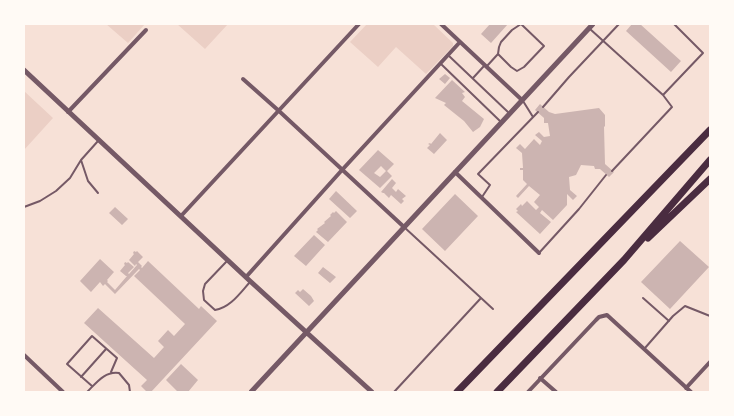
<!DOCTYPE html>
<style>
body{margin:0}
#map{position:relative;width:734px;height:416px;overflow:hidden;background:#f7e1d7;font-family:"Asap Condensed",sans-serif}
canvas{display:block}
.frame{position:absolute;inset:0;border:25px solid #fffaf5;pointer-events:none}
</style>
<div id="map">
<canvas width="734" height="416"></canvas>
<div class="frame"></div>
</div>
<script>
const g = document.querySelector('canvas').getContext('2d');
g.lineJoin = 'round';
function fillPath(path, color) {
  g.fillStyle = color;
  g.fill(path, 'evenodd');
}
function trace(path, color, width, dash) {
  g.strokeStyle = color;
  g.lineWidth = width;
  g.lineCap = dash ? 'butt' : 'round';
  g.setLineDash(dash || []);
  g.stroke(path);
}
fillPath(new Path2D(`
 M106,24H145L128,43Z
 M177,24H228L205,49Z
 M367,24H433L453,43V46L426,74L396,47L378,67L350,42Z
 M24,91L53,118L24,150Z`), '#ebcfc5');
fillPath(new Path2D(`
 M490,24H508L491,43L481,34Z
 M632,24H640L681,61L671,72L626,31Z
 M445,74L450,78L445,84L439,79Z
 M452,80L465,92L462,93L465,97L462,101L484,119L480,127L473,132L464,121L444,105L446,103L435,98Z
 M540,104L549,112L555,114L599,108L605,115V126L604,127L605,164L614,172L609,177L600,169H595L594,166L581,165L576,175L569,177L570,190L577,196L573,200L567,194V205L553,220L542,210L540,213L551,222L540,234L516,212L518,211L516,209L521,204L522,206L527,201L536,210L539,207L534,202L540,195L529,186L518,198L516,196L527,184L523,180V170H520V168H523L522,153L516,148L520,144L525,149L534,139L540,145L542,141L535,135L539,132L544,137L550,136L548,123H544V118L535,110Z
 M440,133L447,140L434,154L427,148L430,145L428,144L430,143L431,144Z
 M378,150L394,164L387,171L392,176L380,188L359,170ZM381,166L386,171L380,177L374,173Z
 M392,179L396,183L392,188L396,192L398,189L406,196L402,199L404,201L401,204L391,195L389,198L384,193H383L381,192Z
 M336,191L357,211L350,218L329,199Z
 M455,194L478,216L445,251L422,229Z
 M115,207L128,219L122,225L109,213Z
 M336,211L347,222L328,242L316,232L318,230L317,229L325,223L324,222L331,216L330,215L333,212L334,213Z
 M314,235L325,245L306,266L294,256Z
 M680,241L709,267L670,309L641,282Z
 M134,251L136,252L137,251L143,257L138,262L142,266L141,267L142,268L148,261L199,309L201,306L217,321L151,392H147L141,386L147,380L84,323L98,308L154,358L164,347L158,341L168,330L174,336L185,324L134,276L140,270L139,269L115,294L105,284L103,286L100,282L91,292L80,281L100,259L114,272L107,280L108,281L107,282L115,290L127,276H126L120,271L125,265L124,264L125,262L127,263L128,262L134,267L128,273L129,274L137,265L136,264L135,266L129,260L134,254L133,253Z
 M323,267L336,277L330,283L318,273Z
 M303,289L311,296L314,301L309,306L295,293L298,290L300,292Z
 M181,364L198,380L188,392H178L166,380Z`), '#ccb4b1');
trace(new Path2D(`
 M590,29L663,95
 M448,55L509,113
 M441,64L501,122
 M487,66L498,54L499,47L501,42L512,30L521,24L544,46L524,67L517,71L511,67L498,54
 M473,78L484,66
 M523,101L533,117
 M543,107L569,77L619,24
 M81,160L88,181L98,193
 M612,171L672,107L663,95L703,53L674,24
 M482,197L490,185L478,174L538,112
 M24,207L40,201L56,191L70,178L81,160L98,141
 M404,227L493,309
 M539,253L579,209L606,175
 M227,261L205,284L203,291L204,300L215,310C230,308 240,293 250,282
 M643,298L669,321
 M645,348L673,316L685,306L710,316
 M81,377L106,349
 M92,386L67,364L92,336L117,358L111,372
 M87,392C97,382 105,371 119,373L129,385L130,392
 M394,392L481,298`), '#755966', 2);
trace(new Path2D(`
 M441,24L522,100
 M243,79L279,111L404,227
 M68,112L146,30
 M455,172L539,253
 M181,216L359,24
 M246,277L342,170L460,42
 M24,355L63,392
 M540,378L556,392
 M686,388L710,362
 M528,392L596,320L599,317L607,315L691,392`), '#755966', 4);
trace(new Path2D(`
 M24,70L250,281L372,392
 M251,392L593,24`), '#755966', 5);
trace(new Path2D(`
 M648,238L710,179
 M457,392L710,130
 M497,392L624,260L710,160`), '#4a2c40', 7);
</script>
